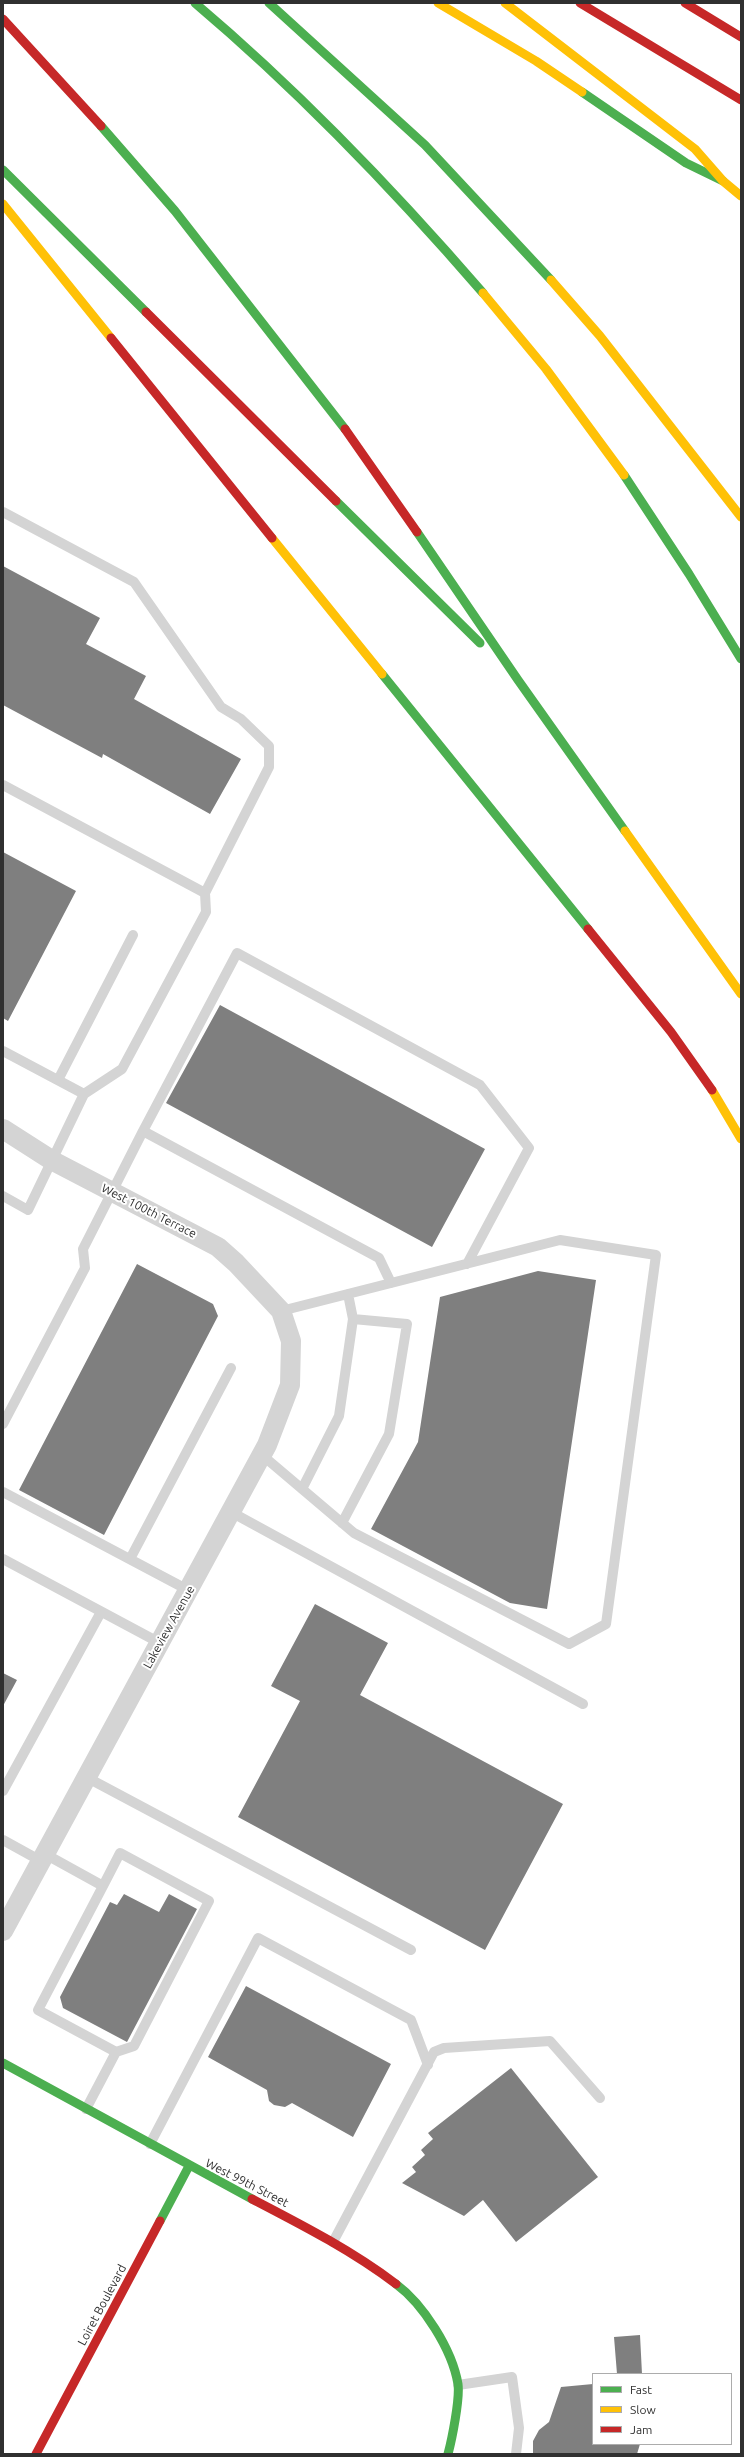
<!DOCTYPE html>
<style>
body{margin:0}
#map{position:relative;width:744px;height:2457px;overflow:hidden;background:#fff;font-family:Ubuntu,sans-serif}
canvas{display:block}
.frame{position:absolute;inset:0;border:4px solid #303030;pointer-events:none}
.legend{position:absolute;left:592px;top:2373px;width:140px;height:72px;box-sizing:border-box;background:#fff;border:1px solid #acacac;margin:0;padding:5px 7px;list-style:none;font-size:12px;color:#303030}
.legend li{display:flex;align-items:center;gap:8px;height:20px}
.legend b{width:20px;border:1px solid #acacac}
</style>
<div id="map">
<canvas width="744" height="2457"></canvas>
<div class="frame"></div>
<ul class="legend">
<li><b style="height:5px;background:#4caf50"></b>Fast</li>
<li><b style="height:5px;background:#ffc107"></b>Slow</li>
<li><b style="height:5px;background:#c62828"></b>Jam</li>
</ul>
</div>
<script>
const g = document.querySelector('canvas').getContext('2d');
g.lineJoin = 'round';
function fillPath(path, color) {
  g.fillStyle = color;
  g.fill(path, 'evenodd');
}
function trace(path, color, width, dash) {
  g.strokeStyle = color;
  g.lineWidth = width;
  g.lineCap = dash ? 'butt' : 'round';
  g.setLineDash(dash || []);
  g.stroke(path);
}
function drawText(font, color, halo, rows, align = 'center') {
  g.font = font + ' Ubuntu,sans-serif';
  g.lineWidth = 4;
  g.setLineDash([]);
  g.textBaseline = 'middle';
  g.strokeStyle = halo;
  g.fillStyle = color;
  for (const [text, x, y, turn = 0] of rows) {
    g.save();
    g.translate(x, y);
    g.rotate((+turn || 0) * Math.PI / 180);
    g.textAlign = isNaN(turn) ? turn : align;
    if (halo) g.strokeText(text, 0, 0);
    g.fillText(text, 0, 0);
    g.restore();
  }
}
fillPath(new Path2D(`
 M3,566L100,618L86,644L146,676L134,699L241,759L210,814L103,754L102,758L3,705Z
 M3,852L76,891L8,1021L3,1018Z
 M220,1005L485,1149L432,1247L166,1103Z
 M137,1264L213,1304L218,1316L104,1535L19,1490Z
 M538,1271L596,1280L547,1609L510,1603L371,1529L418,1442L440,1297Z
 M315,1604L388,1643L360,1695L563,1804L485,1950L238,1817L300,1701L271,1686Z
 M3,1673L17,1680L3,1706Z
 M124,1894L159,1912L169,1894L197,1909L127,2042L63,2008L60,1997L110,1902L117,1905Z
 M246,1986L391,2064L353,2137L292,2103L285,2107L274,2105L269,2101L267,2090L208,2057Z
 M511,2068L598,2177L516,2242L483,2200L464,2216L402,2183L416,2172L412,2167L425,2155L421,2150L433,2139L428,2133Z
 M640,2335L642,2374H617L614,2337Z
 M593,2384V2444H640L637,2454H533V2441L539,2430L549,2422L561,2387Z`), '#7f7f7f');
trace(new Path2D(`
 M3,512L134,582L221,707L241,719L269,746V767L205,893
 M3,785L205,893L206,912L122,1069L84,1094
 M3,1051L84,1094L28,1210L3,1196
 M58,1080L133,935
 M143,1131L237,953L480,1085L529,1148L467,1264
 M3,1424L85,1268L83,1249L143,1131L379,1258L391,1283
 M262,1455L354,1533L569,1644L606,1624L656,1255L560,1240L281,1311
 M302,1489L339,1416L353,1319
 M3,1492L188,1590
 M231,1512L583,1704
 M342,1523L389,1434L407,1324L353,1319L348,1294
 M3,1559L160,1643
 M130,1559L231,1368
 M86,1777L411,1950
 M3,1791L101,1612
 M3,1840L41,1861
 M45,1854L103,1886L38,2010L116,2052L86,2109
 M103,1886L120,1853L209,1901L134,2046L116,2052
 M150,2144L258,1938L411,2020L428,2065
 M333,2242L434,2052L444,2048L550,2041L600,2098
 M458,2385L512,2377L519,2428L516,2454`), '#d4d4d4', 10);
trace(new Path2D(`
 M3,1129L53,1161L218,1247L236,1263L281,1311L291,1341L290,1385L267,1445L3,1931`), '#d4d4d4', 20);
trace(new Path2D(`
 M195,3C299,91 394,190 483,293
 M269,3L425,145L551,280
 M582,92L686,163L723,181
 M101,126L175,211L345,429
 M3,170L146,312
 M624,475L689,574L741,659
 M336,501L480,643
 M417,532L518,680L625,831
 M382,674L588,929
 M3,2063L252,2199
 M160,2221L189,2166
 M396,2284C423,2304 452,2349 458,2384C460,2399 452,2439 448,2454`), '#4caf50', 9);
trace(new Path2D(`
 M438,3L536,61L582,92
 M505,3L695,149L723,181L741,196
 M3,204L111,338
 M551,280L600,336L741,517
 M483,293L546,369L624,475
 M272,538L382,674
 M625,831L741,994
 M712,1090L741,1139`), '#ffc107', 9);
trace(new Path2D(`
 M580,3L741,100
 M685,3L741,37
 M3,19L101,126
 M146,312L336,501
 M111,338L272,538
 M345,429L417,532
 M588,929L671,1032L712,1090
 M252,2199C302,2225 351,2250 396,2284
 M36,2454L160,2221`), '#c62828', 9);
drawText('12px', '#303030', '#fff', [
 ["West 100th Terrace",149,1211,27],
 ["Lakeview Avenue",169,1627,-61],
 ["West 99th Street",247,2183,27],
 ["Loiret Boulevard",102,2305,-62]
]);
</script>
